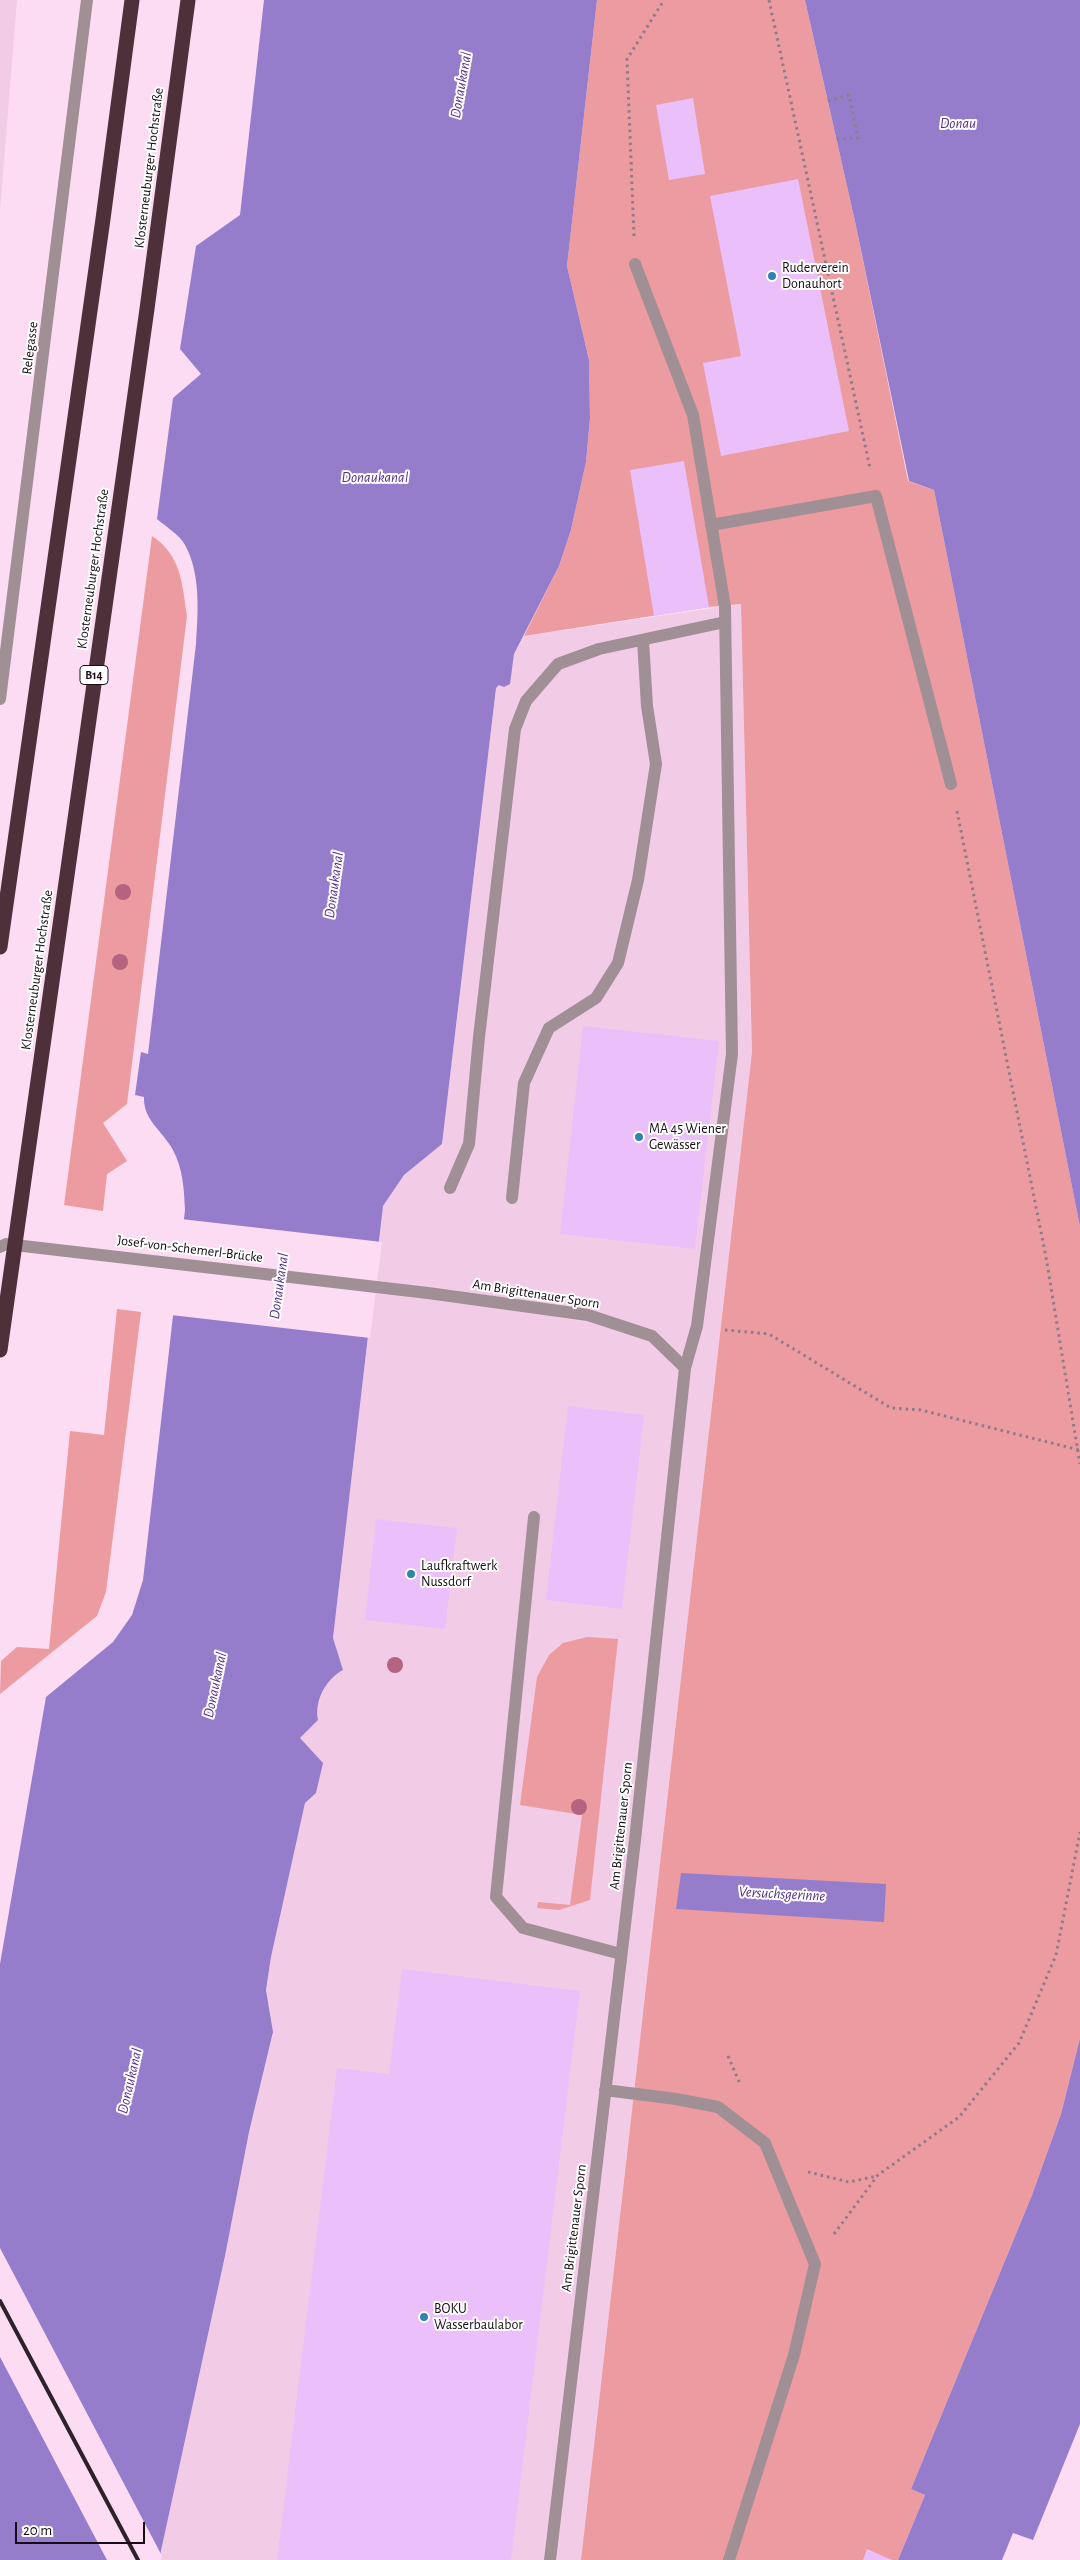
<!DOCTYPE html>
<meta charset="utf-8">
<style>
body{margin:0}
#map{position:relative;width:1080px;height:2560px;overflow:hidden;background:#fcdcf2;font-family:"Alegreya Sans",sans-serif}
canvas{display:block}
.scale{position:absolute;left:15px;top:2522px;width:130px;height:22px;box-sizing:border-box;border:2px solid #160c13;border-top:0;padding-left:6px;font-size:15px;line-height:18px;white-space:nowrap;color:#160c13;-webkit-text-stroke:4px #fff;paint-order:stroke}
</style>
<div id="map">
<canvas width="1080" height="2560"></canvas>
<div class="scale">20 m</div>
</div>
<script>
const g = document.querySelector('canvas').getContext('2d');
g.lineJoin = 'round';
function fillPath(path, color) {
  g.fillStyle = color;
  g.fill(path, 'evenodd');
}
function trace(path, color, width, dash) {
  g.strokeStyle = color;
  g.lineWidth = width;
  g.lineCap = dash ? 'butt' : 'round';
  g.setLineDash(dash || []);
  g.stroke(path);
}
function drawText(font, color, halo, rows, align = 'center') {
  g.font = font + ' "Alegreya Sans",sans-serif';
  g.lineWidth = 4;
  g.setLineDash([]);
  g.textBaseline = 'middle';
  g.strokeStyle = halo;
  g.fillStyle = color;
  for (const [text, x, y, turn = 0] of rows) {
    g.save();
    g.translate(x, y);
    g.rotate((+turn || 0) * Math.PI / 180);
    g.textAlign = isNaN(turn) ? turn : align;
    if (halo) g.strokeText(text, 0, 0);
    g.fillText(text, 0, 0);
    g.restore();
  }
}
fillPath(new Path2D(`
 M0,0H17L0,211Z
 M741,604L752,1052L581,2560H159L225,2256L249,2132L273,2033L266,1990L271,1957L305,1803L316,1793L300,1738L318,1720L316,1713L319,1700L326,1685L335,1674L343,1670L333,1638L383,1206L404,1175L442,1144L496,688L499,685L509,684L514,654L524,636Z`), '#f2cce7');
fillPath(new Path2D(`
 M597,0H805L856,226L908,481L934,490L1080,1227V2038L1061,2114L1032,2195L911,2489L925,2495L898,2560H581L752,1052L741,604L709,607L524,636L559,566L571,530L586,462L590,418L589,360L567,266Z
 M152,536C182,556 182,584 187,616L127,1104L103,1123L127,1161L107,1174L103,1211L64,1205Z
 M117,1309L141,1312L106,1592L97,1616L0,1694L1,1661L17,1647L49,1649L70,1431L104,1435Z
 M587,1637L618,1639L590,1900L559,1910L537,1908L538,1902L570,1905L582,1815L520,1805L537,1677L549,1655L563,1643Z`), '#ec9ba0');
fillPath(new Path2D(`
 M264,0H597L567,266L589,360L590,418L586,462L571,530L559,566L514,654L510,684L504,687L499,685L496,688L442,1144L404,1175L383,1206L333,1638L343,1670C326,1679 314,1701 318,1720L300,1738L323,1763L316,1793L305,1803L271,1957L266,1990L273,2032L249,2132L225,2256L159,2560H0V1964L46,1697L113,1642L132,1615L143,1580L185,1210C184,1189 183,1169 173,1150C162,1130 143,1120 144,1097L135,1095L141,1052L148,1054L196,644C198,612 201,574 185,545C180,535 165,526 157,519L173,398L201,374L180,349L196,246L240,215Z
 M805,0H1080V1227L934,490L909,481L856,226Z
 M681,1873L886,1884L884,1922L676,1909Z
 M1080,2038V2424L1033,2540L1013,2533L1002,2560H898L925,2495L911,2489L1032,2195L1061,2114Z`), '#967dcb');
fillPath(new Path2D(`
 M181,1219L382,1242L370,1338L171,1315Z
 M0,2248L162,2556L161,2560H107L0,2357Z`), '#fcdcf2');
fillPath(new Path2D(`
 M693,98L705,174L669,180L656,105Z
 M798,179L849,431L721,456L703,363L741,356L710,196Z
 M684,461L709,607L654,616L630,470Z
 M583,1026L719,1041L695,1249L560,1234Z
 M568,1406L644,1415L622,1609L546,1600Z
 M376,1519L457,1528L445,1629L365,1620Z
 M402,1969L580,1991L511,2560H277L337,2068L389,2074Z
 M867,2549L892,2560H863Z`), '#ebbffa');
trace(new Path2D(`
 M769,0L870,468
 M828,101L849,95L858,138L836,139
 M634,236L627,59L664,0
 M957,811L1046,1257L1080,1464
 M725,1330L769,1334L891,1408L921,1410L1079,1450
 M728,2056L740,2084
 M808,2172L849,2182L877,2176
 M834,2234L878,2175L959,2117L1019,2043L1056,1955L1080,1832`), '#917b8a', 3, [2.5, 4]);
trace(new Path2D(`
 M711,525L876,496L951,784
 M0,699L87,0
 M450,1188L469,1144L479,1037L515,729L526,701L558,664L599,649L725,622
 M512,1198L524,1083L549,1028L596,998L618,963L638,880L656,764L647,706L643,640
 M0,1247L6,1244L428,1293L588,1315L652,1336L685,1368
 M534,1517L496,1897L523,1928L621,1954
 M605,2090L676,2099L718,2107L765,2143L815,2264L794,2355L729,2560
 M550,2560L635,1840L685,1368L697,1326L732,1054L725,607L693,415L635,264`), '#a08f95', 12);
trace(new Path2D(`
 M0,2301L138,2560`), '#2d212a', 4);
trace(new Path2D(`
 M0,947L103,219L132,0
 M0,1350L147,309L188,0`), '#4e303b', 15);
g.fillStyle = '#b46480';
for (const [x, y] of [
 [123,892],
 [120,962],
 [395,1665],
 [579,1807]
]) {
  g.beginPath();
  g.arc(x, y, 8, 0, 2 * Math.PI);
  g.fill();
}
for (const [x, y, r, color] of [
 [772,276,5,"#3183b4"],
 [639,1137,5,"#3183b4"],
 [411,1574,5,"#3183b4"],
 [424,2317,5,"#3183b4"]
]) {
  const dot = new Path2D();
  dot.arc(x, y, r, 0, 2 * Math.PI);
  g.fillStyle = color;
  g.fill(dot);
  trace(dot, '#fff', 2);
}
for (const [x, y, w] of [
 [94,675,28]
]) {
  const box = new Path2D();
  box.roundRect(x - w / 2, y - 9.5, w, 19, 4);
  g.fillStyle = '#fff';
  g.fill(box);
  trace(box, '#160c13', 1);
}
drawText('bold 12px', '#160c13', null, [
 ["B14",94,675]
]);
drawText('14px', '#160c13', '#fff', [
 ["Klosterneuburger Hochstraße",149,168,-83],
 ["Relegasse",30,348,-83],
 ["Klosterneuburger Hochstraße",93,569,-82],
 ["Klosterneuburger Hochstraße",37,970,-82],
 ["Josef-von-Schemerl-Brücke",190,1249,7],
 ["Am Brigittenauer Sporn",536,1294,9],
 ["Am Brigittenauer Sporn",621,1826,-84],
 ["Am Brigittenauer Sporn",574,2228,-83]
]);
drawText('14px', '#160c13', '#fff', [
 ["Ruderverein",782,268],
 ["Donauhort",782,284],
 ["MA 45 Wiener",649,1129],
 ["Gewässer",649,1145],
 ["Laufkraftwerk",421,1566],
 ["Nussdorf",421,1582],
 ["BOKU",434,2309],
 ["Wasserbaulabor",434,2325]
], 'left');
drawText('italic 15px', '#532f8a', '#fff', [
 ["Donaukanal",461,85,-80],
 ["Donau",958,123],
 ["Donaukanal",375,477],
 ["Donaukanal",334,885,-82],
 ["Donaukanal",279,1286,-82],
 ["Donaukanal",215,1685,-78],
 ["Versuchsgerinne",782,1894,3],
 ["Donaukanal",130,2081,-77]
]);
</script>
